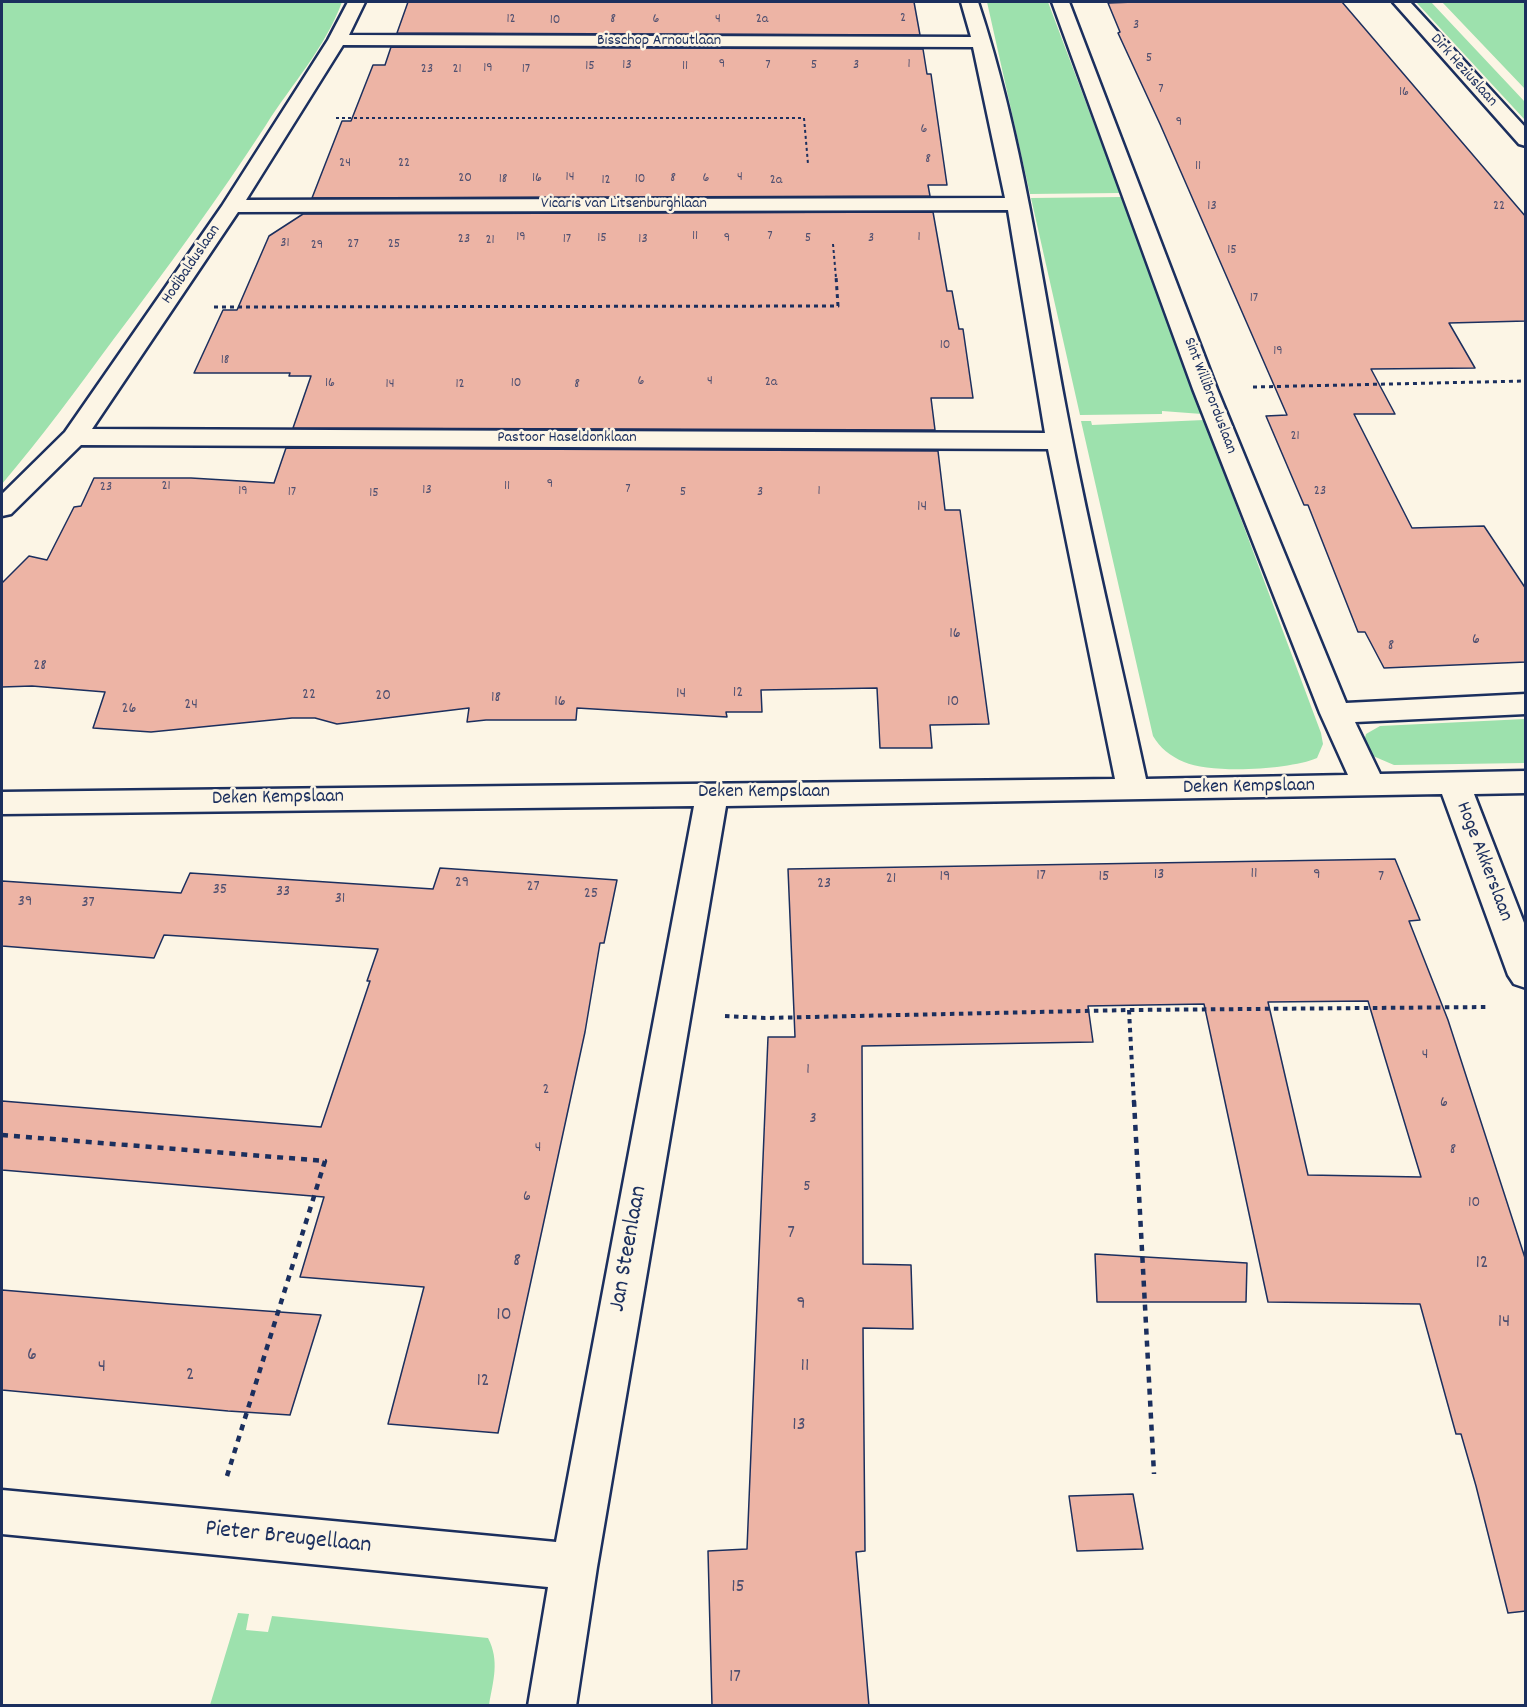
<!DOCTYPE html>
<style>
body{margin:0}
#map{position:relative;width:1527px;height:1707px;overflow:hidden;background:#fcf5e5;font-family:Dekko,sans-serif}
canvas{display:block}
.frame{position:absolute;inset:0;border:3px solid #1b2f5e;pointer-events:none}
</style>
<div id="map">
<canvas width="1527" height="1707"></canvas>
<div class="frame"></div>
</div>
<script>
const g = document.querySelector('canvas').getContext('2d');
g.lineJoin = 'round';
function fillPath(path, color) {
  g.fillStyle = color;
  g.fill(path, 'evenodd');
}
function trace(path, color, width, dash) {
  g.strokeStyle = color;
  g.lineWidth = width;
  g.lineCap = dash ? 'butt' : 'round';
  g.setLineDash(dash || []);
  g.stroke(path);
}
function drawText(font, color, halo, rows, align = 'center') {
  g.font = font + ' Dekko,sans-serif';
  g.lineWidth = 5;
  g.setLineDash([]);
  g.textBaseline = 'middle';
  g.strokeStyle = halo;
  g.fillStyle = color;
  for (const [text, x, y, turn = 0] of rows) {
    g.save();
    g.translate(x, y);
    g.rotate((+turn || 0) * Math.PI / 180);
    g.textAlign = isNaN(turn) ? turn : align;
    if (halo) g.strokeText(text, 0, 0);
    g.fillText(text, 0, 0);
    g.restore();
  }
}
fillPath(new Path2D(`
 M2,2H342C325,48 292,84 266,125C218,199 166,270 113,340C77,389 41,438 2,484Z
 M987,2H1048L1120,193L1030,194Z
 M1416,2H1431L1525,102V120Z
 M1442,2H1525V89Z
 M1121,197L1202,414L1162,411V414L1080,415L1031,198Z
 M1204,420L1321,733L1323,744L1317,758C1289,770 1211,774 1184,762C1170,756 1160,748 1153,736L1081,421H1091L1092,425Z
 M1525,719V763L1394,765L1373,756L1364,742L1366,734L1380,726Z
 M238,1613L249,1614L246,1630L268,1632L272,1616L488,1638C500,1661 493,1681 489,1705H210Z`), '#9de1ad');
const building = new Path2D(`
 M408,2H914L920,35L397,33Z
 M1134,2H1342L1526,217V321L1449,323L1475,368L1371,369L1395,414H1354L1412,528L1484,526L1526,589V662L1384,668L1365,632H1358L1308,505H1304L1266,416L1287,415L1160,124L1118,33L1120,32L1108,3Z
 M391,47L923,49L927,74H931L947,185H928L930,196L312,198L342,121H351L373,65H385Z
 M933,212L947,291H952L959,329H963L973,398H931L935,430L293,428L311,376H289L290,373H194L223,310H237L269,236L303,214Z
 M286,448L938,451L945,510H960L989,724L930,725L932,748H880L877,688L761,690L762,712H726L727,717L577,708L576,720H486L467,722L469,708L337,724L315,718H292L151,732L93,728L105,692L32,686L2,687V583L29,556L47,560L74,507L81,506L94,478H191L274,483Z
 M1395,859L1420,920L1409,921L1448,1020L1526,1261V1611L1508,1613L1476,1486L1461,1434H1456L1420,1304L1268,1302L1204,1004L1088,1006L1093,1042L862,1046L863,1264L911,1265L913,1329L863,1328L865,1551L856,1552L869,1706H712L708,1551L747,1549L768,1037H795L788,869ZM1368,1001L1385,1058L1421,1177L1308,1175L1268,1002Z
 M440,868L617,880L604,943H600L585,1032L498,1433L388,1424L424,1287L300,1277L324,1197L2,1170V1101L321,1127L370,981H367L378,949L164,935L154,958L2,946V881L181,893L190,873L433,889Z
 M1095,1254L1247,1263L1246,1302H1097Z
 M2,1290L170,1304L321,1315L290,1415L228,1411L2,1390Z
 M1133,1494L1143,1549L1077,1551L1069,1496Z`);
fillPath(building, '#edb4a5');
trace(building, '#1b2f5e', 1.5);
const minor = new Path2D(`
 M348,2H365L349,35L971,37L961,2H978C1022,134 1041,277 1067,414C1090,537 1120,657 1146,779L1348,775L1320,713L1193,389L1052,2H1069L1217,389L1346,703L1526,694V714L1355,722L1380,774L1526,771V793L1474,794L1526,928V988L1514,984L1508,975L1442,794L726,806L597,1567L576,1706H528L548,1587L2,1534V1490L556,1542L694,806L2,814V792L1115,779L1048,449L81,445L11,514L2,516V494L65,432L222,206L328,40ZM343,45L973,47L1005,198L246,200ZM1008,210L1045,433L92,429L238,212Z
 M1393,2H1410L1526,128V146L1519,144Z`);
trace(minor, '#1b2f5e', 5);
trace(new Path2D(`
 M336,118H804L808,164
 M833,244L836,278`), '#1b2f5e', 2, [3, 3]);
trace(new Path2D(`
 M214,307L838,306L836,276
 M1253,387L1526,381`), '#1b2f5e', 3, [4, 4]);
trace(new Path2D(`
 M1129,1010L1134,1103
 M725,1016L765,1018L1129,1010L1489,1007`), '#1b2f5e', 4, [4.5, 4.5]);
trace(new Path2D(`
 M1134,1101L1154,1474
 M2,1135L325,1161L227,1476`), '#1b2f5e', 4.5, [6, 6]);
fillPath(minor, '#fcf5e5');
drawText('14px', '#505070', null, [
 ["2",903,19],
 ["12",511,20],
 ["8",613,20],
 ["6",656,20],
 ["4",718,20],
 ["2a",762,20],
 ["10",555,21],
 ["3",1136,26],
 ["5",1149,59],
 ["9",722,65],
 ["1",909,65],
 ["13",627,66],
 ["7",768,66],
 ["5",814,66],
 ["3",856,66],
 ["15",590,67],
 ["11",685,67],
 ["19",488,69],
 ["23",427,70],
 ["21",457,70],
 ["17",526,70],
 ["7",1161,90],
 ["16",1404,93],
 ["9",1179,123],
 ["6",924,130],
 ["8",928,160],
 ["24",345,164],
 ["22",404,164],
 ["11",1198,167],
 ["14",570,178],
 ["4",740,178],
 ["20",465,179],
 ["16",537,179],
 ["8",673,179],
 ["6",706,179],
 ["18",503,180],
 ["10",640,180],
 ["12",606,181],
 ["2a",776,181],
 ["13",1212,207],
 ["22",1499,207],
 ["11",695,237],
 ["7",770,237],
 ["19",521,238],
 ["1",919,238],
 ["15",602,239],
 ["9",727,239],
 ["5",808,239],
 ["3",871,239],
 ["23",464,240],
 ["17",567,240],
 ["13",643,240],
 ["21",490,241],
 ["31",285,244],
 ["27",353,245],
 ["25",394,245],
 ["29",317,246],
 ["15",1232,251],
 ["17",1254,299],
 ["10",945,346],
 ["19",1278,352],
 ["18",225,361],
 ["6",641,382],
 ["4",710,382],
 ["2a",771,383],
 ["16",330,384],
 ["10",516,384],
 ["14",390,385],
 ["12",460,385],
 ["8",577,385],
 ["21",1295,437],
 ["9",550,485],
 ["21",166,487],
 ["11",507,487],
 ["23",106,488],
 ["7",628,490],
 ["13",427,491],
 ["19",243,492],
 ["1",819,492],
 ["23",1320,492],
 ["17",292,493],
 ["5",683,493],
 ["3",760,493],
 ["15",374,494]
]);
drawText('16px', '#1b2f5e', '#fcf5e5', [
 ["Bisschop Arnoutlaan",659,42],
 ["Dirk Heziuslaan",1463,71,48],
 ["Vicaris van Litsenburghlaan",624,205],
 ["Hodibalduslaan",192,265,-56],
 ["Sint Willibrorduslaan",1209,396,69],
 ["Pastoor Haseldonklaan",567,439]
]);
drawText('16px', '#505070', null, [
 ["14",922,508],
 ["16",955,635],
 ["6",1476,641],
 ["8",1391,647],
 ["28",40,667],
 ["12",738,694],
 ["14",681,695],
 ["22",309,696],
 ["20",383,697],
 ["18",496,699],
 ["16",560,703],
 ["10",953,703],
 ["24",191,706],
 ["26",129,710],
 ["11",1254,875],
 ["13",1159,876],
 ["9",1317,876],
 ["17",1041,877],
 ["19",945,878],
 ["15",1104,878],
 ["7",1381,878],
 ["21",891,880],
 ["29",462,884],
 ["23",824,885],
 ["27",533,888],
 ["35",220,891],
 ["33",283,893],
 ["25",591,895],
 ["31",340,900],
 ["39",25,903],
 ["37",88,904],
 ["4",1425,1056],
 ["1",808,1071],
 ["2",546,1091],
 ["6",1444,1104],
 ["3",813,1120],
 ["4",538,1149],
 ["8",1453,1151],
 ["5",807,1188],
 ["6",527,1198],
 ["10",1474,1204]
]);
drawText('20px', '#1b2f5e', '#fcf5e5', [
 ["Deken Kempslaan",1249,788,-1],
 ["Deken Kempslaan",764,793],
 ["Deken Kempslaan",278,799,-1],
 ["Hoge Akkerslaan",1483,862,69]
]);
drawText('20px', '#505070', null, [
 ["7",791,1234],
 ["8",517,1262],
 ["12",1482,1264],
 ["9",801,1305],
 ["10",504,1316],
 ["14",1504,1323],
 ["6",32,1356],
 ["11",805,1367],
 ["4",102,1368],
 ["2",190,1376],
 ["12",483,1382],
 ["13",799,1426],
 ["15",738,1588],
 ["17",735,1678]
]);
drawText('24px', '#1b2f5e', '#fcf5e5', [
 ["Jan Steenlaan",630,1249,-80],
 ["Pieter Breugellaan",288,1539,6]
]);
</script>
